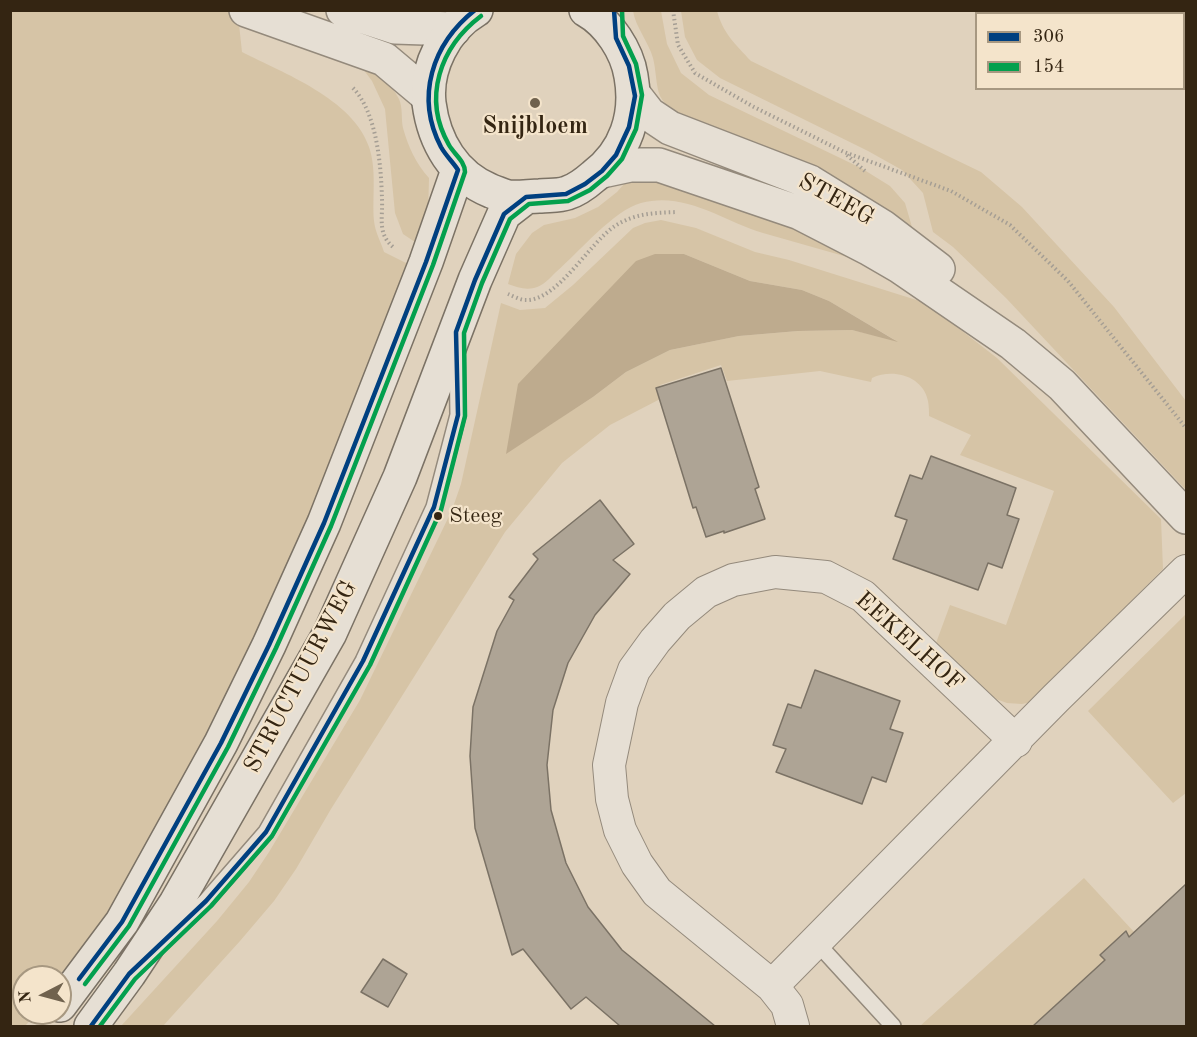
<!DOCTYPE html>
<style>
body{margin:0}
#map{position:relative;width:1197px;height:1037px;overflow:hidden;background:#e0d2bd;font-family:"Old Standard TT",serif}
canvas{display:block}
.frame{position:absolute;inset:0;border:12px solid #342512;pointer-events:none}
.legend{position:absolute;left:975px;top:12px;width:210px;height:78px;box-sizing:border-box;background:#f4e4cb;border:2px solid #a79881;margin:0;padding:8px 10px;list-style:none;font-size:18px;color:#342512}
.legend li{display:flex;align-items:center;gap:12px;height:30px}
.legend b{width:30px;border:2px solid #a79881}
.north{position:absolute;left:12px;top:965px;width:60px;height:60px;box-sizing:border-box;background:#f4e4cb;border:2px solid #a79881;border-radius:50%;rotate:264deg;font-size:16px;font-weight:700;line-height:24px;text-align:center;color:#342512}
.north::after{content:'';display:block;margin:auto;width:21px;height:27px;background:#70624e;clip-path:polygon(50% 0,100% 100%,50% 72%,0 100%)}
</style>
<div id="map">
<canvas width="1197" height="1037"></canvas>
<div class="frame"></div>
<ul class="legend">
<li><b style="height:8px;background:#004080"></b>306</li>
<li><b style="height:8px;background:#03a04e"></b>154</li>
</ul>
<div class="north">N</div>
</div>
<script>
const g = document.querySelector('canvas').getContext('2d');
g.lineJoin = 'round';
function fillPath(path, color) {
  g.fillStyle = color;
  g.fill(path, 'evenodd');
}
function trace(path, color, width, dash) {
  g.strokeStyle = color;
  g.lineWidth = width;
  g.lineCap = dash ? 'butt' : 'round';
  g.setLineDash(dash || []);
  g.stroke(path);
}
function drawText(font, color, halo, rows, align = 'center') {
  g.font = font + ' "Old Standard TT",serif';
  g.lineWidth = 4.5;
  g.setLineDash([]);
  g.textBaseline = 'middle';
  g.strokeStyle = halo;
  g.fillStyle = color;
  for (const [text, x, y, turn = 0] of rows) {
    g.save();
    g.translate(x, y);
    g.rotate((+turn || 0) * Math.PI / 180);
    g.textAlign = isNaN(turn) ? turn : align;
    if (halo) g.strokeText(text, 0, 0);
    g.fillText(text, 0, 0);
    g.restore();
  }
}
fillPath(new Path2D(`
 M226,10L238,15L242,52C283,73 353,99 369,147C377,170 372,197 374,221C375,232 381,242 384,252L412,266L273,613L151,850L60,986V977H24V1013H37L25,1026H10V11Z
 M633,11H661L667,44L681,73L709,95L861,168L890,186L905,203L912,227L859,195L682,120C675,113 665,106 660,96C656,87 656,69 653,58C648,41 636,28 633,11Z
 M681,11H717C723,33 735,44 751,61L981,172L1022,207L1114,307L1186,401V490L1006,298L953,247L933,232L923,193L902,170L868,151L720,78L697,60L685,37Z
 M357,61C373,71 390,81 399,99C403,108 401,119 403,128C408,146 416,164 429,178L428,215L421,246L403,234L395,213L385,109L372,81Z
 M647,178L745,202L865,262C831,252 797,243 763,233C723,221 685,191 641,203C614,210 578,253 556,272C550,278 543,286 534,288C524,290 517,287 508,284L516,254L532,233L544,225L575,218L598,207L617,192L624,184Z
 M661,220L696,228L755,252L789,260L926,303L997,358L1161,519L1163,569L1031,702L1022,704L1007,703L993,698L936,643L950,605L1006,625L1054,491L960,455L971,435L929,416C929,412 929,406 928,401C923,376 893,368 872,378L871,382L820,371L727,381L721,365L660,385L664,397L610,425L562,463L505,532L331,809L296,869L274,901L240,941L163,1026H121L217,921L249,882L269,852L360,700L452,510L461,484L501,303L520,310L545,308L573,285L633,228L645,223ZM684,254L750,281L802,290L829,301L895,340L852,330L798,331L739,336L670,350L626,372L593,397L506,453Z
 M1186,614V793L1173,803L1088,711Z
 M1084,878L1135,933L1182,889L1186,894V1026H920Z`), '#d6c4a6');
fillPath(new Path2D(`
 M655,254H684L750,281L802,290L829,301L898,342L852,330L798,331L739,336L670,350L626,372L593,397L506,454L518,384L636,261Z`), '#beab8e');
const building = new Path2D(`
 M721,368L759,487L755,489L765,519L724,533V531L706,537L696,507L693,508L656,388Z
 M931,456L1016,488L1007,515L1019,519L1002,568L988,563L978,590L893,559L907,520L895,516L910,475L922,479Z
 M600,500L634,544L613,560L630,574L595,615L568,663L553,710L547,765L551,810L566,863L588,907L622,950L715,1026H620L586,997L571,1009L523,949L512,955L475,828L470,756L473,707L497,631L514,600L509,597L538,559L533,554Z
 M815,670L900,701L890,729L903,733L886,782L872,777L862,804L776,772L786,749L773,745L788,704L801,708Z
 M1186,884V1026H1033L1105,960L1100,955L1126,931L1129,937Z
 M383,959L407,974L388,1007L361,992Z`);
fillPath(building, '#aea495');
trace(building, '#7b7265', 1.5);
const service = new Path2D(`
 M168,937L206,901L266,832L363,661L434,507L458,415L457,354
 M817,943L893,1026`);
const minor = new Path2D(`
 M772,986L657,892L637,864L620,830L612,799L609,765L622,703L634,670L655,641L677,616L706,592L733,580L775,572L826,577L863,596L1016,741
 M793,1026L787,1005L772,986L1056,698L1186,571`);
const tertiary = new Path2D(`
 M246,10L384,59L428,96
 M343,10L395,27L454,29
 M635,96L649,114L670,128L810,182L883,227L938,269
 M602,171L630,165H659L800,213L868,248L899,266L1013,344L1062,385L1186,517`);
const secondary = new Path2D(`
 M476,10C445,28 425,68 429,103C434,142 454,176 491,191C497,193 503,196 508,197C519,198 530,196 540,196C549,195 559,196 567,193C577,190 586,183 594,176C626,152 638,115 631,76C627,51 609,23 586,10
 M60,1005L122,922L221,743L269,645L324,523L426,262L458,170
 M91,1026L129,974L176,903L330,633L400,477L475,280L504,214L526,197`);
trace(service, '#948a7c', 18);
trace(minor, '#948a7c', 34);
trace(tertiary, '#948a7c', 36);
trace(secondary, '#7b7265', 36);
trace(new Path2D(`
 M673,10L678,45L695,73L754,107L844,152L951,191L1010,225L1068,281L1186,428
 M353,88C377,113 381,165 382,199C383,218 377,233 393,247
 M847,155L866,172
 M508,294C513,296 520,300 525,300C557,302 589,243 615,226C635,213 655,213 677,212`), '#a59e94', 4, [1.5, 3]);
trace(service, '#e6dfd4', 15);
trace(minor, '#e6dfd4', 32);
trace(tertiary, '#e6dfd4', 33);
trace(secondary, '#e6dfd4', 33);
trace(new Path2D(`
 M79,979L122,922L221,743L269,645L324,523L426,262L458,170C453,162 446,156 441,147C415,97 432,44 475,10
 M91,1026L129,974L206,901L266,832L363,661L434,507L458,415L456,332L475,280L504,214L526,197L566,194L585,184L602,171L616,155L629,127L635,96L629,66L616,38L614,10`), '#004080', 4.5);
trace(new Path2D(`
 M85,984L129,926L228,747L276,648L331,526L433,265L465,172C465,161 454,154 449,145C422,98 440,47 481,16
 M100,1026L135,979L211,906L272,836L370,665L441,510L465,416L464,333L482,283L510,219L529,204L568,201L590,190L607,176L622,159L636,129L642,95L636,64L623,36L622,10`), '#03a04e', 4.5);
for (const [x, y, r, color] of [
 [535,103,6,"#70624e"],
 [438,516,5,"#342512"]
]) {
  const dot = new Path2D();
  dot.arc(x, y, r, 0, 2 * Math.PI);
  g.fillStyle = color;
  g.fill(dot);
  trace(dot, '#f4e4cb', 2);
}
drawText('22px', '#342512', '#f4e4cb', [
 ["Steeg",449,516]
], 'left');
drawText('bold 24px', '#342512', '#f4e4cb', [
 ["Snijbloem",535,127]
]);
drawText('24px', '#342512', '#f4e4cb', [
 ["STEEG",836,200,29],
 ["EEKELHOF",909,642,42],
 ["STRUCTUURWEG",301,677,-62]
]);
</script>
